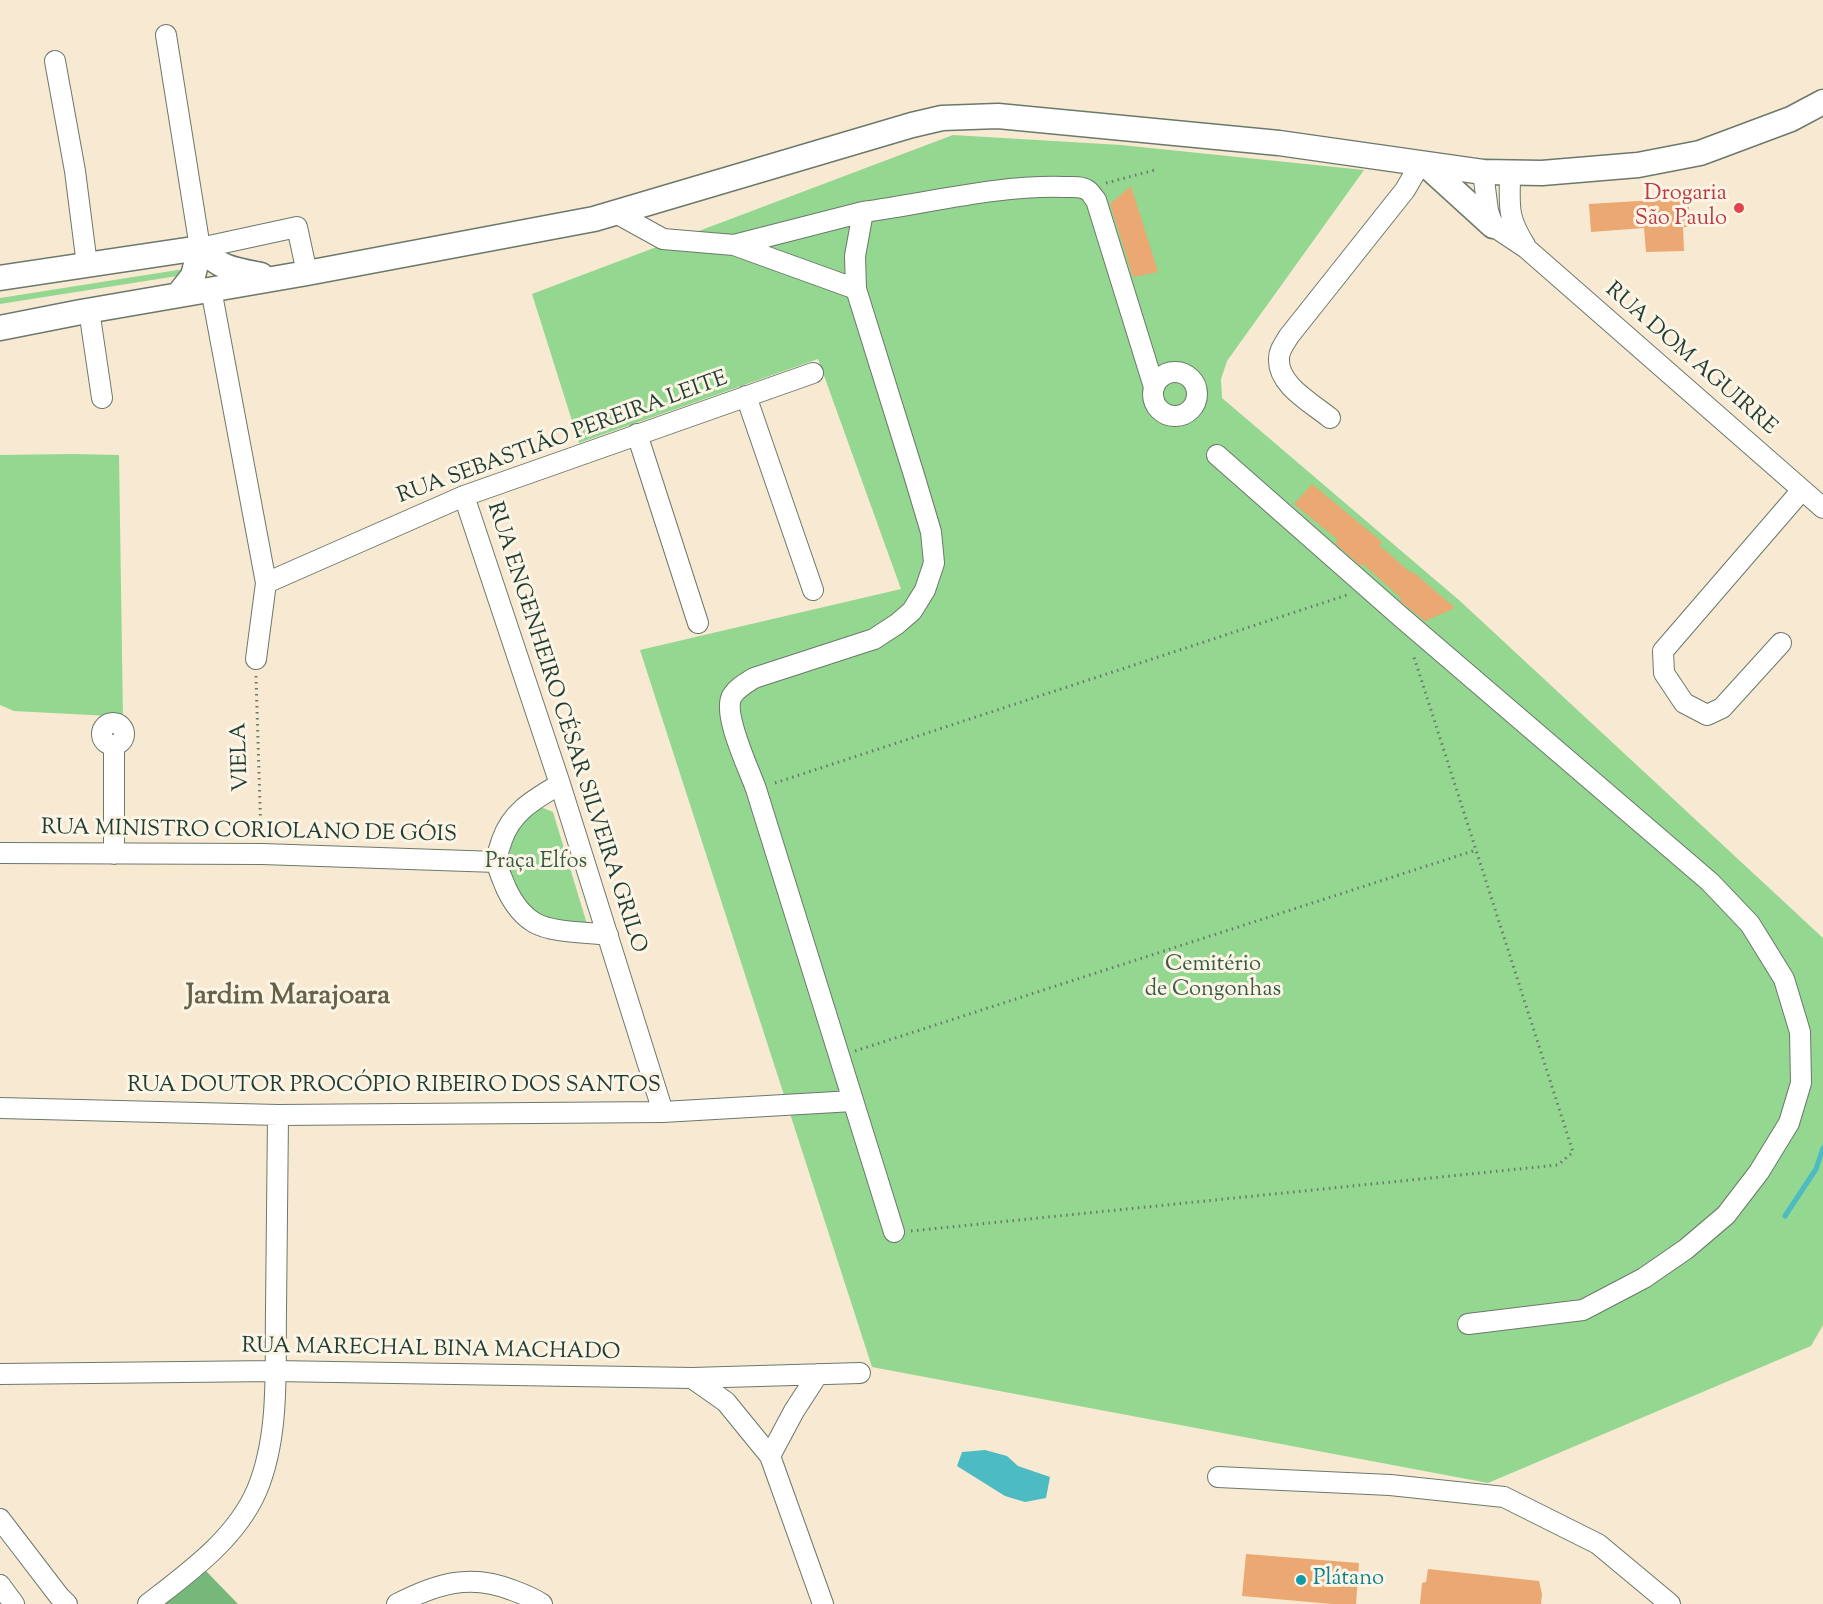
<!DOCTYPE html>
<meta charset="utf-8">
<style>
body{margin:0}
canvas{display:block;background:#f8e9d2}
</style>
<canvas width="1823" height="1604"></canvas>
<script>
const g = document.querySelector('canvas').getContext('2d');
g.lineJoin = 'round';
function fillPath(path, color) {
  g.fillStyle = color;
  g.fill(path, 'evenodd');
}
function trace(path, color, width, dash) {
  g.strokeStyle = color;
  g.lineWidth = width;
  g.lineCap = dash ? 'butt' : 'round';
  g.setLineDash(dash || []);
  g.stroke(path);
}
function drawText(font, color, halo, rows, align = 'center') {
  g.font = font + ' "Sorts Mill Goudy",serif';
  g.lineWidth = 6;
  g.setLineDash([]);
  g.textBaseline = 'middle';
  g.strokeStyle = halo;
  g.fillStyle = color;
  for (const [text, x, y, turn = 0] of rows) {
    g.save();
    g.translate(x, y);
    g.rotate((+turn || 0) * Math.PI / 180);
    g.textAlign = isNaN(turn) ? turn : align;
    if (halo) g.strokeText(text, 0, 0);
    g.fillText(text, 0, 0);
    g.restore();
  }
}
fillPath(new Path2D(`
 M953,135L1121,145L1364,170L1227,361L1221,379L1222,398L1460,601L1823,938V1325L1811,1346L1488,1483L872,1367L640,650L901,589L818,359L579,443L532,294Z
 M184,269L190,274L0,304V298Z
 M73,454L119,455L123,720L110,716L14,711L0,705V455Z
 M541,807L553,812L587,924L532,915L516,900L504,850L512,828Z`), '#93d790');
fillPath(new Path2D(`
 M205,1570L238,1604H157Z`), '#76b87a');
fillPath(new Path2D(`
 M985,1450L1007,1456L1018,1466L1050,1477L1046,1498L1025,1502L1005,1496L957,1466L962,1452Z`), '#4dbbc2');
trace(new Path2D(`
 M1785,1216L1816,1169L1823,1148`), '#4dbbc2', 5);
fillPath(new Path2D(`
 M1131,186L1158,272L1133,277L1110,204Z
 M1688,198L1691,227H1683L1684,251L1646,252L1644,228L1591,232L1589,204Z
 M1312,484L1382,542L1379,545L1411,573L1412,571L1455,608L1425,621L1409,608L1400,601L1401,598L1363,564L1361,566L1335,543L1338,540L1294,504Z
 M1246,1554L1359,1563L1356,1604H1332L1242,1596Z
 M1428,1569L1539,1581L1542,1594L1541,1604H1420L1422,1583L1426,1582Z`), '#eca872');
const minor = new Path2D(`
 M166,35L200,248L297,227L307,273
 M55,61L75,171L87,265
 M1483,172L1488,211L1493,226L1526,248L1823,508
 M1510,172C1510,206 1506,215 1525,245
 M616,213L663,239L734,245L856,289
 M734,245L863,212
 M211,289L266,583L256,659
 M89,310L102,398
 M1153 394a22 22 0 1 1 44 0a22 22 0 1 1-44 0Z
 M746,396L813,590
 M1330,418C1312,403 1277,385 1279,358C1279,350 1285,343 1289,336L1405,190L1420,164
 M637,434L698,623
 M1217,455L1401,617L1710,882L1750,924L1784,979L1800,1032L1801,1083L1789,1123L1759,1172L1726,1215L1686,1249L1644,1278L1583,1310L1468,1324
 M464,496L560,784L663,1112
 M266,583L464,496L813,373
 M1781,643L1722,708L1707,715L1684,703L1664,673L1663,651L1802,490
 M102 734a11 11 0 1 1 22 0a11 11 0 1 1-22 0Z
 M560,784C535,799 512,811 502,840C500,847 496,855 497,862C498,871 503,880 506,888C513,903 521,915 535,923C553,933 587,932 608,935
 M0,853L262,854L497,862
 M114,854V745
 M0,1108L278,1115L663,1112L853,1101
 M894,1232L756,789C749,769 722,714 732,696C737,688 746,683 754,678L874,639L897,624L912,611L925,590L934,563L931,532L914,475L856,289L855,256L863,212C930,203 996,185 1064,187C1071,187 1081,186 1087,190C1090,191 1093,197 1096,200L1154,387
 M0,1374L275,1371L692,1378L860,1373
 M692,1378L726,1402L770,1456L823,1604
 M770,1456L794,1411L818,1374
 M1218,1477L1390,1485L1504,1497L1598,1544L1670,1604
 M0,1519L59,1596L67,1604
 M0,1585L14,1604
 M148,1604C189,1572 236,1539 257,1490C280,1435 275,1369 276,1311C277,1246 277,1180 278,1115
 M397,1604C436,1584 470,1573 512,1590C523,1594 533,1598 542,1604`);
const major = new Path2D(`
 M1426,165L1493,226
 M200,248C219,268 234,270 261,275
 M0,278L200,248
 M178,295L193,276L200,248
 M0,328L81,312L307,273L594,219L912,125L942,118L998,116L1279,143L1483,172L1542,173L1638,165L1700,153L1791,119L1823,102`);
trace(minor, '#6b796b', 22);
trace(major, '#6b796b', 27);
trace(new Path2D(`
 M1106,183L1155,170
 M256,676L261,837
 M110,716L111,723
 M775,783L1347,595
 M855,1051L1476,850
 M911,1231L1558,1165L1573,1152L1413,654`), '#6b796b', 3, [1.5, 4.5]);
trace(minor, '#fff', 20);
trace(major, '#fff', 24);
for (const [x, y, r, color] of [
 [1739,208,6,"#e0444e"],
 [1301,1580,6,"#0f9aa8"]
]) {
  const dot = new Path2D();
  dot.arc(x, y, r, 0, 2 * Math.PI);
  g.fillStyle = color;
  g.fill(dot);
  trace(dot, '#fcf5e5', 2);
}
drawText('22px', '#be3a42', '#fcf5e5', [
 ["Drogaria",1727,195],
 ["São Paulo",1727,220]
], 'right');
drawText('22px', '#1f3d34', '#fcf5e5', [
 ["RUA DOM AGUIRRE",1690,360,41],
 ["RUA SEBASTIÃO PEREIRA LEITE",563,439,-20],
 ["RUA ENGENHEIRO CÉSAR SILVEIRA GRILO",565,728,72],
 ["VIELA",242,757,-92],
 ["RUA MINISTRO CORIOLANO DE GÓIS",249,833,1],
 ["RUA DOUTOR PROCÓPIO RIBEIRO DOS SANTOS",394,1087],
 ["RUA MARECHAL BINA MACHADO",431,1351,1]
]);
drawText('22px', '#365c46', '#fcf5e5', [
 ["Praça Elfos",536,863],
 ["Cemitério",1213,966],
 ["de Congonhas",1213,991]
]);
drawText('22px', '#0d838f', '#fcf5e5', [
 ["Plátano",1313,1580]
], 'left');
drawText('bold 28px', '#67624a', '#fcf5e5', [
 ["Jardim Marajoara",288,998]
]);
</script>
